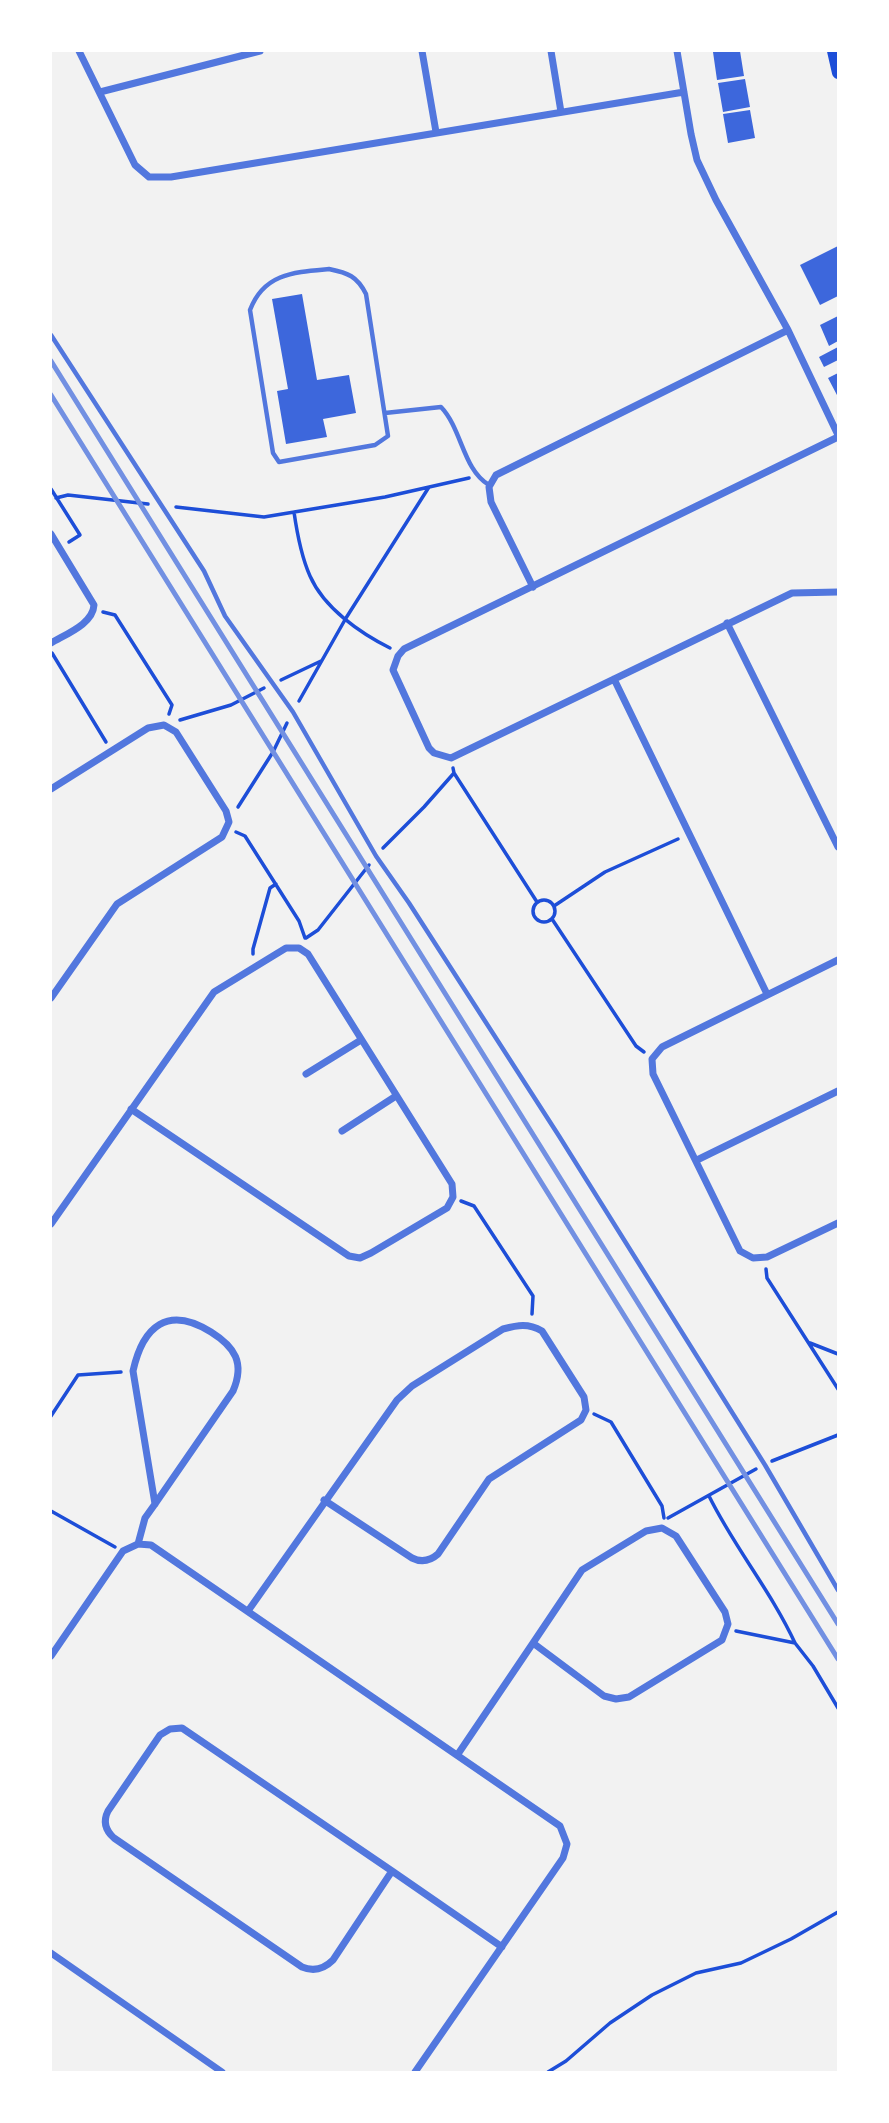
<!DOCTYPE html>
<style>
body{margin:0}
#map{position:relative;width:889px;height:2123px;overflow:hidden;background:#f2f2f2;font-family:"Roboto Condensed",sans-serif}
canvas{display:block}
.frame{position:absolute;inset:0;border:52px solid #fff;pointer-events:none}
</style>
<div id="map">
<canvas width="889" height="2123"></canvas>
<div class="frame"></div>
</div>
<script>
const g = document.querySelector('canvas').getContext('2d');
g.lineJoin = 'round';
function fillPath(path, color) {
  g.fillStyle = color;
  g.fill(path, 'evenodd');
}
function trace(path, color, width, dash) {
  g.strokeStyle = color;
  g.lineWidth = width;
  g.lineCap = dash ? 'butt' : 'round';
  g.setLineDash(dash || []);
  g.stroke(path);
}
fillPath(new Path2D(`
 M720,51H740L744,76L717,80L713,52Z
 M745,79L750,107L723,112L718,83Z
 M750,110L755,138L728,143L723,114Z
 M838,246V296L820,305L800,265Z
 M302,294L317,380L349,375L356,413L323,419L327,437L286,444L277,391L288,389L272,299Z
 M838,316V341L829,346L820,325Z
 M838,347V360L824,367L819,357Z
 M838,373V397L828,378Z`), '#3d67dc');
trace(new Path2D(`
 M51,489L80,535L69,542
 M56,498L68,495L148,504
 M176,507L264,517L385,497L469,478
 M294,512C297,533 301,556 310,576C324,608 360,633 390,648
 M103,612L115,615L172,705L169,714
 M52,653L106,742
 M281,680L321,661
 M299,701L346,618L429,487
 M180,720L231,705L264,688
 M454,773L537,902
 M238,807L273,752L287,723
 M236,832L245,836L299,921L305,938
 M383,848L424,807L454,773L453,768
 M533 911a11 11 0 1 1 22 0a11 11 0 1 1-22 0Z
 M554,906L605,872L678,839
 M552,919L636,1046L644,1052
 M306,938L318,930L369,865
 M253,954V949L270,888L276,884
 M461,1201L474,1206L533,1296L532,1314
 M766,1269L767,1278L838,1389
 M810,1343L838,1354
 M594,1414L611,1422L662,1506L664,1518
 M51,1416L78,1375L121,1372
 M772,1461L838,1435
 M709,1496C734,1547 771,1591 795,1643
 M51,1511L115,1547
 M668,1518L756,1469
 M736,1631L795,1643L813,1666L838,1708
 M548,2072L566,2061L610,2023L652,1995L696,1973L741,1963L791,1939L838,1912`), '#1d4ed8', 3.5);
trace(new Path2D(`
 M329,269C348,273 357,276 366,294L388,436L375,445L279,462L273,453L250,310C264,273 295,272 329,269Z
 M51,335L204,571L225,616L293,712L376,856L409,903L559,1136L765,1465L838,1590
 M385,413L441,407C462,429 463,470 489,485`), '#5277de', 4.5);
trace(new Path2D(`
 M79,51L135,165L149,177H171L684,92
 M422,51L436,132
 M551,51L561,112
 M677,51L691,134L697,160L716,200L788,330L838,435
 M100,92L260,51
 M838,437L404,649L398,656L393,670L429,748L434,753L451,758L792,593L838,592
 M51,534L94,605C93,624 66,634 51,643
 M533,587L491,502L489,487L496,475L788,330
 M727,623L838,847
 M614,679L767,994
 M51,789L148,728L164,725L176,732L226,811L229,822L222,837L117,904L51,998
 M838,960L662,1047L652,1059L653,1074L740,1251L753,1258L767,1257L838,1223
 M306,1074L361,1040
 M342,1131L396,1096
 M697,1160L838,1091
 M51,1224L214,992L286,948H299L308,954L452,1184L453,1197L447,1208L371,1253L360,1258L349,1256L131,1109
 M662,1528L676,1536L725,1612L728,1624L722,1640L629,1697L616,1699L604,1696L533,1643L582,1570L646,1531Z
 M138,1544L145,1518L155,1504L233,1391C245,1363 235,1347 211,1332C168,1305 143,1326 133,1371L155,1504
 M248,1611L397,1400L412,1386L503,1329C518,1325 528,1323 542,1331L584,1397L586,1410L581,1420L489,1479L438,1554C430,1561 422,1563 412,1558L324,1500
 M51,1656L123,1551L138,1544L151,1545L560,1826L567,1844L563,1858L415,2072
 M182,1728L392,1871L333,1960C324,1969 314,1972 302,1967L114,1838C105,1830 103,1821 108,1811L160,1735L170,1729Z
 M458,1754L533,1643
 M392,1871L502,1947
 M51,1953L222,2072`), '#5277de', 7);
trace(new Path2D(`
 M833,51L838,73`), '#1d4ed8', 12);
trace(new Path2D(`
 M51,361L838,1624
 M51,395L838,1659`), '#7290e2', 5);
</script>
